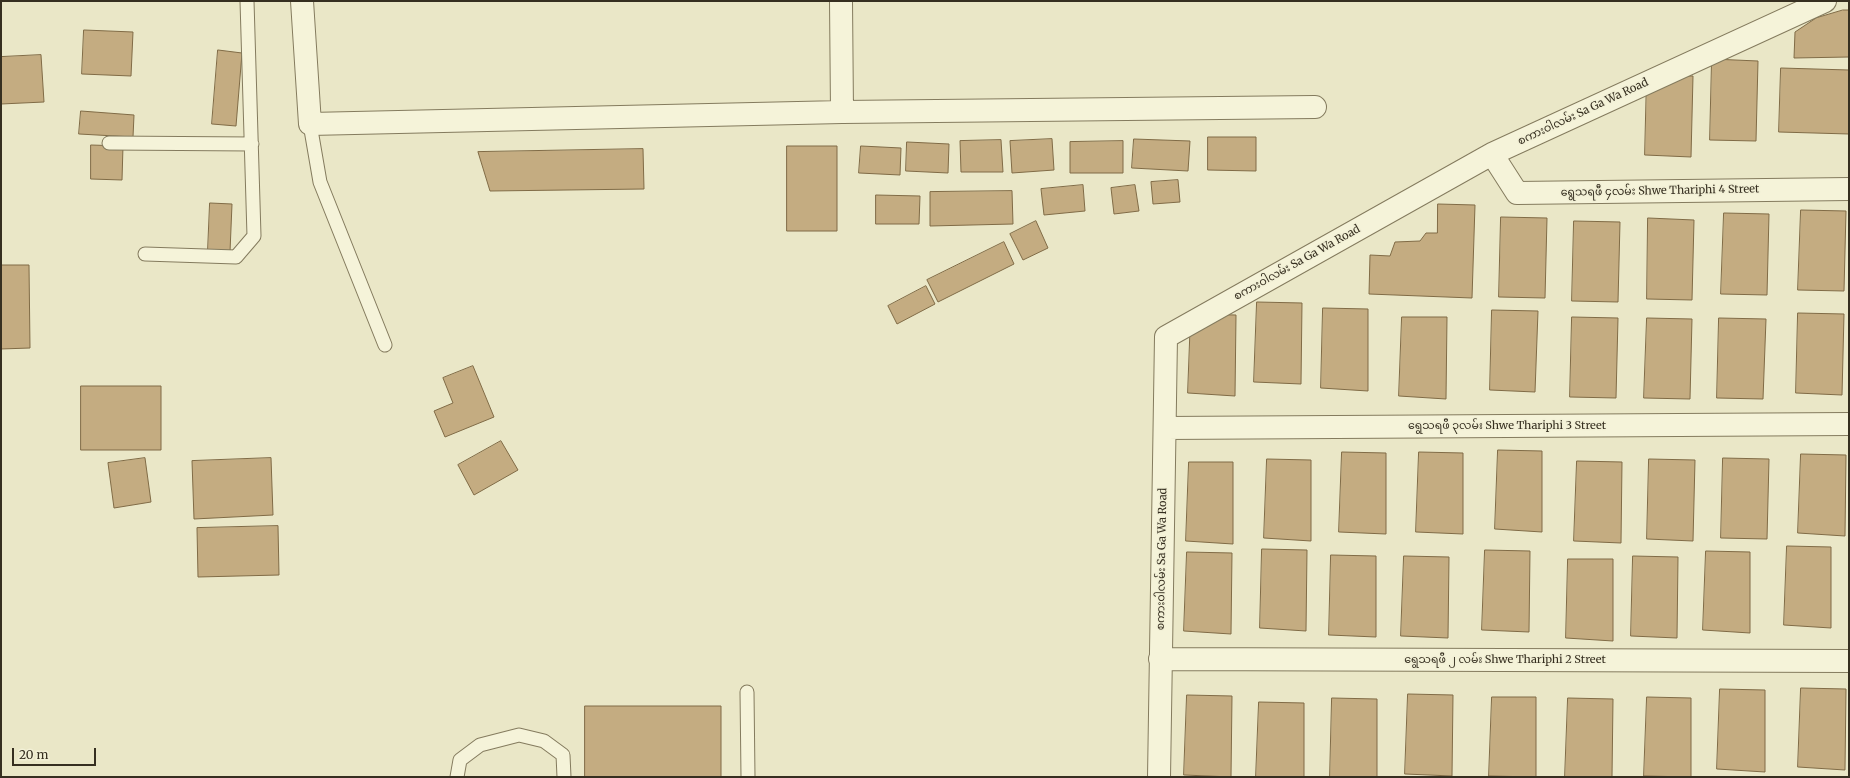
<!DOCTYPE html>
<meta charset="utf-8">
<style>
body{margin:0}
#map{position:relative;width:1850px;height:778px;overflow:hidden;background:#eae7c7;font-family:Merriweather,serif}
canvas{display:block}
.frame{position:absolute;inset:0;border:2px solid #362f20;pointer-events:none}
.scale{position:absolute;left:12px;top:748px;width:84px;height:18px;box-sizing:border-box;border:2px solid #362f20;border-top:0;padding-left:5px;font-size:12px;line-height:14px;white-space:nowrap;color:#362f20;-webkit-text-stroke:3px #f2f0d6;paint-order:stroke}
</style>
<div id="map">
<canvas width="1850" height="778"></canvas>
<div class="frame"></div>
<div class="scale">20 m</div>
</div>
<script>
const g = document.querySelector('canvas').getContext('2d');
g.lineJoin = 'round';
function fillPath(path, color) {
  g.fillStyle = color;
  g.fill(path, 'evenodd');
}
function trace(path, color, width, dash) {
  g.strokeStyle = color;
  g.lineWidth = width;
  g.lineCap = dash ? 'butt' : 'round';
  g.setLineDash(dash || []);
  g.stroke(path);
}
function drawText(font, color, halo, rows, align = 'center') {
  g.font = font + ' Merriweather,"Noto Sans Myanmar",serif';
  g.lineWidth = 3;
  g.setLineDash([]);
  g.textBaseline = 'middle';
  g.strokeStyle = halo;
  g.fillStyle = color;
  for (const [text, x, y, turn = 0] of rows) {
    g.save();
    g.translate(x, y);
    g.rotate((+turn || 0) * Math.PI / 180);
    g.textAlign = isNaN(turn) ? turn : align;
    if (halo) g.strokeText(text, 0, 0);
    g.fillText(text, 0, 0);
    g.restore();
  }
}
const building = new Path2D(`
 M1843,10H1849V57L1794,58L1795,32L1816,18Z
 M84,30L133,32L131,76L82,74Z
 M218,50L242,53L236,126L212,124Z
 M41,55L44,102L1,104V57Z
 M1712,59L1758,61L1756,141L1710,140Z
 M1781,68L1849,70V134L1779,132Z
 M1647,75L1693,76L1691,157L1645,155Z
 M81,111L134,115L133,137L79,134Z
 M1208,137H1256V171L1208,170Z
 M1052,139L1054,170L1012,173L1010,141Z
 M1134,139L1190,141L1188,171L1132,168Z
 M1001,140L1003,172H961L960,141Z
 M1123,141V173H1070V142Z
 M907,142L949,144L948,173L906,171Z
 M91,145L123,146L122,180L91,179Z
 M787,146H837V231H787Z
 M861,146L901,148L900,175L859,173Z
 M643,149L644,189L490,191L478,152Z
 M1178,180L1180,202L1153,204L1151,182Z
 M1083,185L1085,211L1044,215L1041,189Z
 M1135,185L1139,211L1114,214L1111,188Z
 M1012,191L1013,224L930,226V192Z
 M876,195L920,196L919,224H876Z
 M210,203L232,204L230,252L208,250Z
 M1438,204L1475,205L1472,298L1369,294L1370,255L1390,256L1395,242L1420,241L1426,233H1437Z
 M1801,210L1846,211L1844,291L1798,290Z
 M1724,213L1769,214L1767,295L1721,294Z
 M1501,217L1547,218L1545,298L1499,297Z
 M1648,218L1694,220L1692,300L1647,299Z
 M1036,221L1048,248L1023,260L1010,234Z
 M1574,221L1620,222L1618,302L1572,301Z
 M1004,242L1014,264L938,302L927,280Z
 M1,265H29L30,348L1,349Z
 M926,286L935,304L897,324L888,306Z
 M1257,302L1302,303L1301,384L1254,382Z
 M1323,308L1368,309V391L1321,388Z
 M1492,310L1538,311L1535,392L1490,390Z
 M1798,313L1844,314L1842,395L1796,393Z
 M1191,314L1236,315L1235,396L1188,393Z
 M1402,317H1447L1446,399L1399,396Z
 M1572,317L1618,318L1616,398L1570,397Z
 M1647,318L1692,319L1690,399L1644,398Z
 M1719,318L1766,319L1763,399L1717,398Z
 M473,366L494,417L445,437L434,411L453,403L443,378Z
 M81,386H161V450H81Z
 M501,441L518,470L474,495L458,465Z
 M1498,450L1542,451V532L1495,529Z
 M1342,452L1386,453V534L1339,532Z
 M1419,452L1463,453V534L1416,532Z
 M1801,454L1846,455L1845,536L1798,533Z
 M145,458L151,502L114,508L108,463Z
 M271,458L273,515L194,519L192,461Z
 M1723,458L1769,459L1767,539L1721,538Z
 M1267,459L1311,460V541L1264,538Z
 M1649,459L1695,460L1693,541L1647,539Z
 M1577,461L1622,462L1621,543L1574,541Z
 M1189,462H1233V544L1186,541Z
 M278,526L279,575L198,577L197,528Z
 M1787,546L1831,547V628L1784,625Z
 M1262,549L1307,550L1306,631L1260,628Z
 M1485,550L1530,551L1529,632L1482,630Z
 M1706,551L1750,552V633L1703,630Z
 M1187,552L1232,553L1231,634L1184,631Z
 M1331,555L1376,556V637L1329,635Z
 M1404,556L1449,557L1448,638L1401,636Z
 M1633,556L1678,557L1677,638L1631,636Z
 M1568,559H1613V641L1566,638Z
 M1801,688L1846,689L1845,770L1798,767Z
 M1720,689L1765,690V772L1717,769Z
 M1408,694L1453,695L1452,776L1405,774Z
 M1187,695L1232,696L1231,777L1184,775Z
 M1492,697H1536V777L1489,776Z
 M1647,697L1691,698V777L1644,776Z
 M1332,698L1377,699V777H1330Z
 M1568,698L1613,699L1612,777H1565Z
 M1259,702L1304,703V777H1256Z
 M585,706H721V777H585Z`);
fillPath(building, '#c4ac81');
trace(building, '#806b46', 1);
const lane = new Path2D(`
 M310,124L320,182L385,345
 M109,143L252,144
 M145,254L236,257L254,236L247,1
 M747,692L748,777
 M457,777L460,760L480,745L519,735L544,741L563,755L564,777`);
const street = new Path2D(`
 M302,1L310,124L842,112L1315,107
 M841,1L842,112
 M1492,154L1517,193L1849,189
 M1165,428L1849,424
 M1160,659L1849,661
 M1159,777L1166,337L1492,154L1825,1`);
trace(lane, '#847b5e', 15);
trace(street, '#847b5e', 24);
trace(lane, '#f5f3d9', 13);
trace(street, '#f5f3d9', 22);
drawText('11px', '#362f20', '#f2f0d6', [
 ["စကားဝါလမ်း Sa Ga Wa Road",1583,112,-25],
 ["ရွေသရဖီ ၄လမ်း Shwe Thariphi 4 Street",1660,191,-1],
 ["စကားဝါလမ်း Sa Ga Wa Road",1297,263,-29],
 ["ရွေသရဖီ ၃လမ်း Shwe Thariphi 3 Street",1507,426],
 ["စကားဝါလမ်း Sa Ga Wa Road",1162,559,-89],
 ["ရွေသရဖီ ၂ လမ်း Shwe Thariphi 2 Street",1505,660]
]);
</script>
